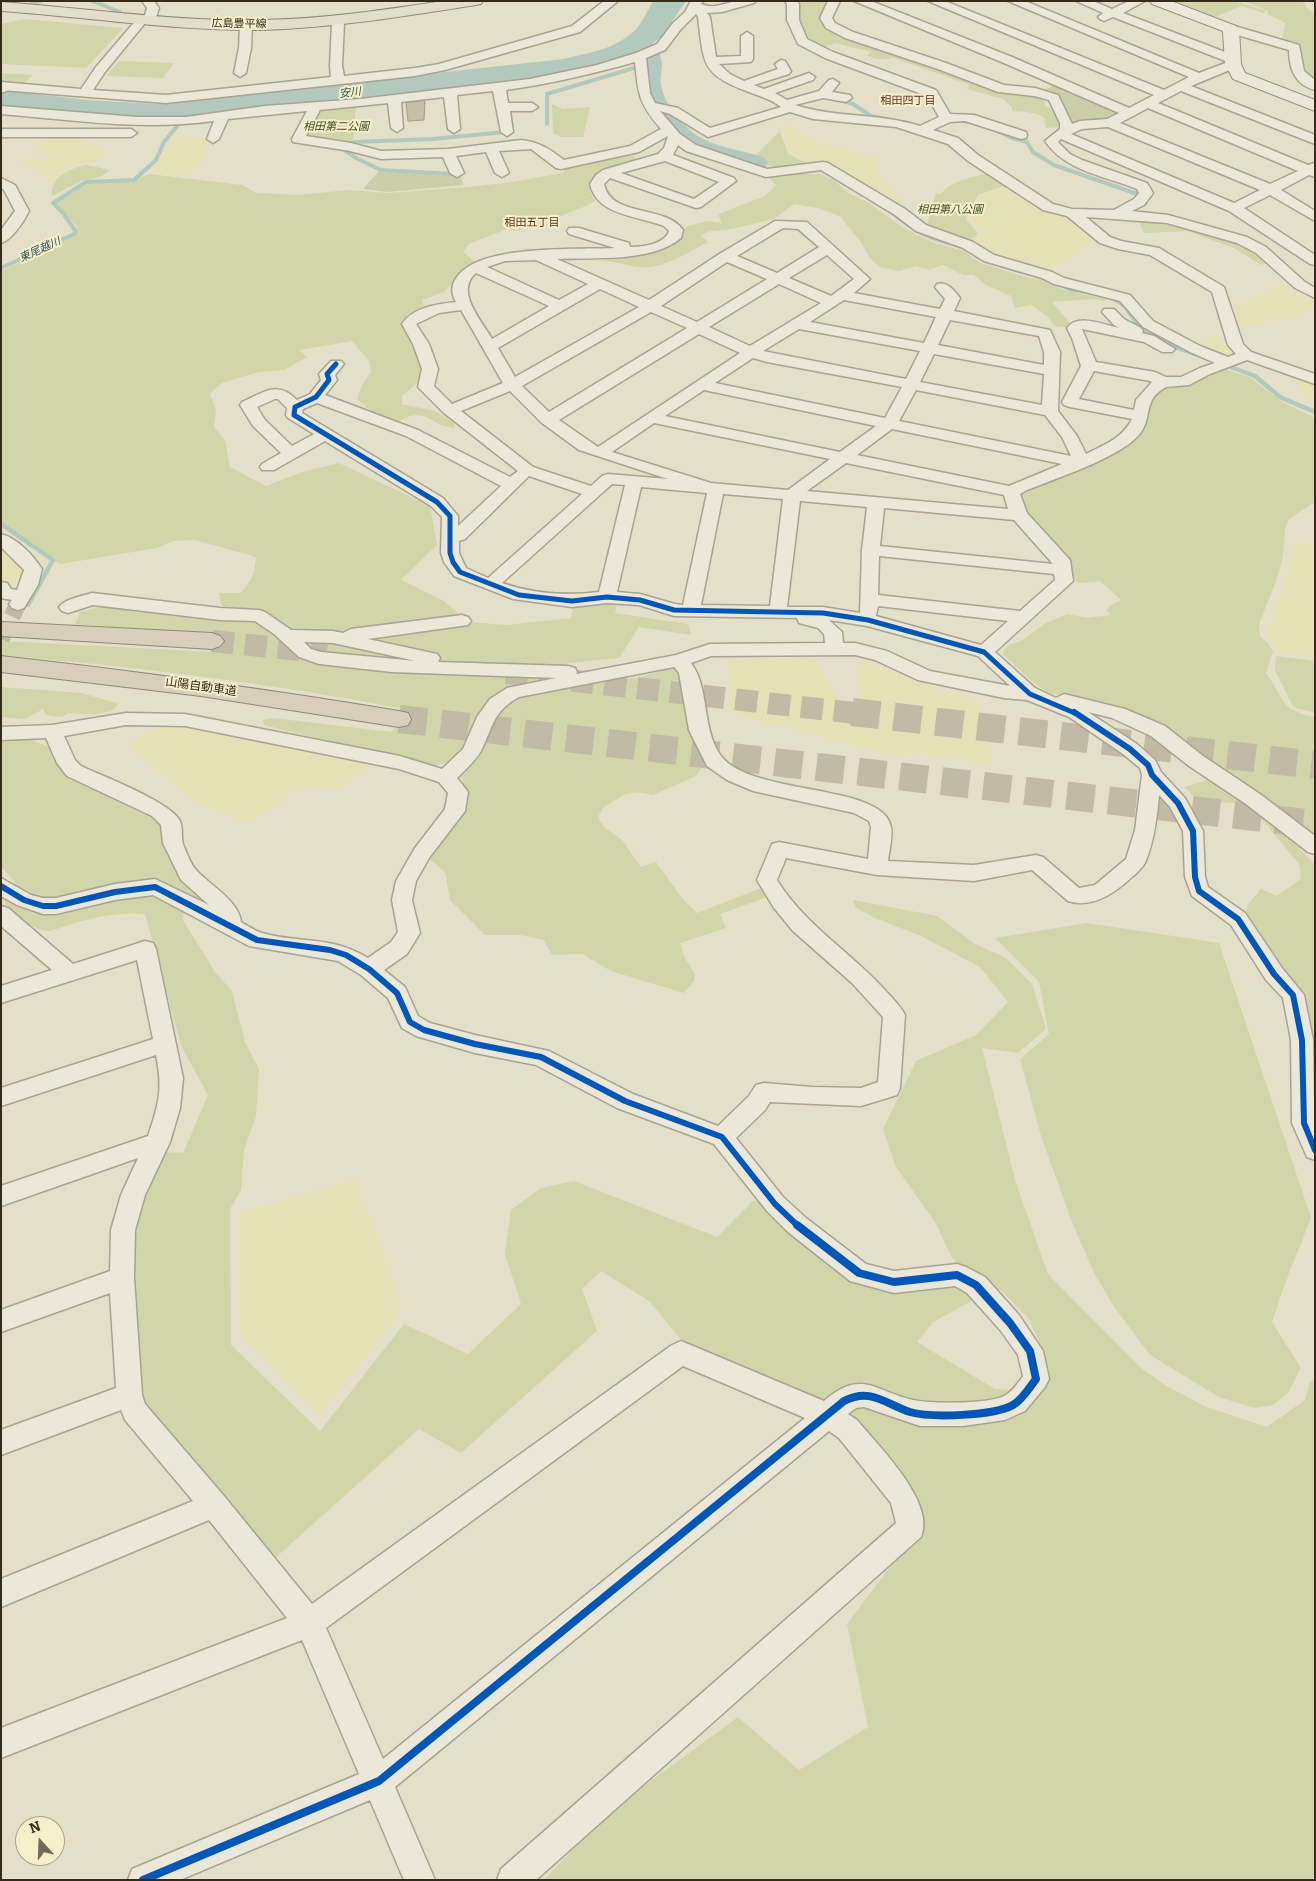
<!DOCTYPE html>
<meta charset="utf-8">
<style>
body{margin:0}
#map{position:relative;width:1316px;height:1881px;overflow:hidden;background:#e4dfc8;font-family:Bitter,serif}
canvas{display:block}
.frame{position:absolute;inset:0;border:2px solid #362b1b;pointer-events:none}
.north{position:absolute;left:15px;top:1816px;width:50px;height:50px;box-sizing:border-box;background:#f7efcc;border:1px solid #aaa185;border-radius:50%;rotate:340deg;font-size:14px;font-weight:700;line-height:20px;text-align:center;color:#362b1b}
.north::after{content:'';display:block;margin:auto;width:18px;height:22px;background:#736a58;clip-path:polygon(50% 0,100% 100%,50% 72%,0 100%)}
</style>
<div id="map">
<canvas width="1316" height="1881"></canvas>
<div class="frame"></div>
<div class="north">N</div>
</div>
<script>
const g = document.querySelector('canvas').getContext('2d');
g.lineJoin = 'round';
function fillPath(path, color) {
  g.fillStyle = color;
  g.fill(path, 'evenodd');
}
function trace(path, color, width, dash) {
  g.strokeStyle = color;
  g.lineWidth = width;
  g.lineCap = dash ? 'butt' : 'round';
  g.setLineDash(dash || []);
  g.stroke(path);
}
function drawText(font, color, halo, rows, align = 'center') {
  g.font = font + ' Bitter,"Noto Sans JP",serif';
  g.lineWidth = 4;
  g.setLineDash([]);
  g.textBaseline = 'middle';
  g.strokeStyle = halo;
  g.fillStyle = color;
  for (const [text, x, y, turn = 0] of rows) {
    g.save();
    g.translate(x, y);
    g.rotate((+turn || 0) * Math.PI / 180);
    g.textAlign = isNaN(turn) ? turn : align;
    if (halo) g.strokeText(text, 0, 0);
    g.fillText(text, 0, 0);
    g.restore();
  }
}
fillPath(new Path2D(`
 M787,124L813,141L877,158L879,176L902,200V207L849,175L822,163H812L791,153L782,126Z
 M175,135L209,139L201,167L182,176L150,173L163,157Z
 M54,138L84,140L100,147L105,155L96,162L73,165L52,182L35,169L20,167L26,158L46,159L50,154L32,148L39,141Z
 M1008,186L1069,215L1095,239L1051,272L996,258L971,243L982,234L970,219L980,196Z
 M1284,283L1300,296L1315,300V302L1300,317L1263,321L1240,330L1232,309Z
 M1211,335L1229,340L1237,354H1221L1201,346Z
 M1301,378L1315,383V402L1297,391Z
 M1315,543V657L1276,653L1267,631L1284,587L1293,544Z
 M1,545L27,568L23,585L1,583Z
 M729,659H814L844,708L859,709L860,659L942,690L979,701L992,759L990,767L969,761L950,760L927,753L886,754L731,713Z
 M178,726L371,764L342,788L293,789L284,803L243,822L193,801L129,745L149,730Z
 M355,1179L402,1305L392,1325L319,1416L240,1335L239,1213Z`), '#e5e1b7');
fillPath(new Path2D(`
 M796,1H834L830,25L914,61L919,60L1043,98L1046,107L1056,109L1062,127L1046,128L1044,121L1046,120C1038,111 1023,112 1012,111V107L1003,99L967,89L970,85L894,58C884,60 876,60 867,56L871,52L835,43L821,48C799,35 795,26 796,1Z
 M1168,1H1235L1266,11L1264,13L1242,6L1212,18Z
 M1243,1H1303L1307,8L1315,14V84L1301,73L1296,46L1281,41L1286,23L1267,14L1268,11Z
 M24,19L123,28L86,68L1,64V24Z
 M119,61L174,63L163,78L106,76Z
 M1,73L33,75L23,84L1,82Z
 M552,104L563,109L590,107L583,137H562L553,133Z
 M356,106L353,141L348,145L301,138L318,109Z
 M780,131L788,154L809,164C783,170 776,170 753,158Z
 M628,153L640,161C621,167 575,172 595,201C581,210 566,211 553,221L535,217L519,231L507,229L469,244L463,252L474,261L444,292L422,300L427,311L407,322L422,359L423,378L402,396V404L435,411L454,423L455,428C431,427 427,405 399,421L372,412L357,399L362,385L371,372L369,361L352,341L299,350L307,357L284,370L258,372L222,383L210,394L216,410L214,427L225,440L230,467L266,486L302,472L339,463L430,506L437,545L401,580L444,601L468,622L507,625L571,618L573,608L590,604L617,603L615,613L688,624L691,635L639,627L619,658L568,663L561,666L550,682L535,683L472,728L460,753L449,762L433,766L419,764L264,725L262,720L273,718L392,732L404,709C271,683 136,667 1,655V641L213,652L221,636L75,624L80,612L107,605L152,610L195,619H232L221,603L219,593H240C251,583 255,573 256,558L249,555L195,540L173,541L157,548L60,564L39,552L33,544L1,524V271L76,235L77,227L56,203L86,184L133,181L149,174L242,185L257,193L297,195L350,190L388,193L469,187L512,182L563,173L567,166Z
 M86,165L110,170L100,177L81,181L52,196C50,177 69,169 86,165Z
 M773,173L820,174L835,181L848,193L867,202L905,229L934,243L964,251L980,263L1029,278L1042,279L1062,289L1105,299V301L1093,299L1052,302L1074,328L1054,326L1048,317L1031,305L1015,308L1011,296L984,284L974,275H963L943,265L929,270L917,266L899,271L880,267L870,258L862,244L840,216L818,208L794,204L774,219L732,229L711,231L701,235L708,242C688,252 663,270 639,267C627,266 614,261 601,260L599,255L654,251L688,226L708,221L722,223L718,214L765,196L776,185L767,176Z
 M989,173L1006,185L978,195L966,219L978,234L969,241L927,224L936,193L941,194C951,180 974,177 989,173Z
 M1139,221L1186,228L1243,244L1266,263L1261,265L1234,248L1187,231L1144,233Z
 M1225,369L1251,378L1282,402L1315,418V502L1289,519L1285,530L1283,557L1275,584L1259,624L1260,637L1268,643L1273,652L1266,673C1285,699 1280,711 1315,717V842L1271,802L1225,774L1173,735L1145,716L1092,700L1070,698L1047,692L1028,678L1002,653L1009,645L1021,641L1046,623L1068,614L1086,618L1111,615L1106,611L1111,605L1121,600L1100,581L1078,583L1016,499L1023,490L1129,441L1148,398L1165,385L1185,386L1204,375Z
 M1276,656L1315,661V713L1293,707L1275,670Z
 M672,668L679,670L710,762L702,768L696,776L653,795L637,792L623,795L603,808L598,817L604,827L622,840L641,867L656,862L682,898L697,913L764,887L767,897L720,914L726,928L680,943L684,956L695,975L694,981L684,993L611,971L582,954L552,955L544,940L520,935H485L450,900L445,872L427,857L441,836L466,806L465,788L460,774L503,707L516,698L528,695L644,676Z
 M1,687L82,693L119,704L111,711L96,714L68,713L62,717L46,715L43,709L25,719L1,717Z
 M29,739L52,748L155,817L164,825L171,860L220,917L157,883L56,902L34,896L21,890L1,866V742Z
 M1214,778L1271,818L1315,865V1130L1310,1124L1307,1041L1244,916L1248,904L1261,889L1277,896L1301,879L1299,864L1264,822L1246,806L1236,803L1198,801L1184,787Z
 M1,892L21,903L152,892L184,907L183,920L215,972L232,991L245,1042L259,1069L256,1116L244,1150L241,1190L230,1209L231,1345L320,1431L404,1324L468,1354L521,1304L505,1254L511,1210L541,1188L574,1181L717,1237L754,1200L763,1204L852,1278L962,1284L977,1298L933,1322L917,1342L995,1389L1012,1390L1032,1385L1040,1370L1043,1350L1029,1319L1002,1291L981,1282L952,1258L935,1222L896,1167L883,1129L916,1061L976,1035L1008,1002L980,967L921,936L875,918L855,907L853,900L937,916L975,944L1006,958L1032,984L1046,1029L1018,1053L982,1048L1016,1183L1048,1274L1140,1367L1165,1385L1204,1406L1267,1427L1305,1400L1310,1382L1315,1379V1880H544L610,1811L738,1717L799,1770L868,1727L847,1624L918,1530L856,1426L686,1345L649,1301L601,1271L582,1289L597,1331L461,1453L419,1429L264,1568L129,1395L123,1230L162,1152L183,1153L208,1095L182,1048L145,914C113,911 81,920 51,931C35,932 1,910 1,892Z
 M1087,923L1219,943L1311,1218L1284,1286L1272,1322L1301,1368L1288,1393L1273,1405L1254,1408L1219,1397L1150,1355L1115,1308L1094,1273L1072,1222L1041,1136L1020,1059L1049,1034L1039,982L995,938Z`), '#d0d6a9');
fillPath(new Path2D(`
 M1057,84L1125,114L1112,121L1070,127L1057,97L1040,92Z
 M379,171L461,176L463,185L388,192L363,189Z`), '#cbcfa9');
fillPath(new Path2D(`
 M653,1H686L662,36L648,47L639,53L598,66L521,81L184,118L133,117L1,108V90L87,100L157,104L563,59C588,53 618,49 637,28C643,21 648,10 653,1Z`), '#b4c9be');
trace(new Path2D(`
 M92,1L120,12
 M32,3L41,1
 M840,100L853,104L871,116L892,120
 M955,120L976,123
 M547,124V94L651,63
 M996,130L1012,138L1027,142L1033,152L1054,165L1140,195L1137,199
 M346,146L354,142L432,139L507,132
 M340,147L356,158L381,170L454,174
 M890,211C912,230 930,240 959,245
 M1000,265L1022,272
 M1,268L74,234L76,232L63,213L53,203L86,182L134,180L156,160L164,142L182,120
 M1057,283L1072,290L1084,291
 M1112,298L1125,306L1130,313`), '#b4c9be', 4);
trace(new Path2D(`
 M1129,312L1138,325L1178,348L1255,376L1280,397L1315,412
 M1,524L53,560L28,605`), '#b4c9be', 4.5);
fillPath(new Path2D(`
 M639,35C650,38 661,51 662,63C662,71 660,78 661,86C663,94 667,103 672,110C700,150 725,144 765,158L768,163L765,168L757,170L696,153L667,131L644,97L640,83L641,57L629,41L632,37Z`), '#b4c9be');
const building = new Path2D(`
 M425,101L424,120L408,121L406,103Z`);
fillPath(building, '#c8bda9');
trace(building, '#a49a88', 1);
trace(new Path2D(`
 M1,639L18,604`), '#c1bba5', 17, [17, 8]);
trace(new Path2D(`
 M212,641L327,653
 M506,673L863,714`), '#c1bba5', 22, [22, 11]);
trace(new Path2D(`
 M852,712L1315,765
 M399,719L1315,824`), '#c1bba5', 28, [28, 14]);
const street = new Path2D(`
 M142,1H154L159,8L156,17L145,23L105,72L93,90L166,95L331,77L330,66L332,23L338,19L344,23L342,66L344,76L415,68L439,64L572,26L604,1H618L580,32L445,70L415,76L166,103L1,90V82L81,89L96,67L137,19L145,15L147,8Z
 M691,1H703L701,4C715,10 725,2 739,1C744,1 750,1 756,1L754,3L722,12L707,13L710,17L716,57L741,56V36L747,32L753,36V59L751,62L719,64L730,74L744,81L778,69L775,64L781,60L785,61L791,71L789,74L754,85L764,89L809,73L815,77L813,80L775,93L787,100L819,91L829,80L833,79L839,83L832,92L850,95L852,98L846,102L823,98L795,105C836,118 879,113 920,126L939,117L927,96L825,58L798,44L787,20V4L785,1H797L799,4V20L807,39L833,52L936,90L950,114L974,115L1026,132L1027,135L1026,138L1021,139L965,121L950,122L933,130L958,138L978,155L1053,204L1072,209L1114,210L1134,199L1139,193L1137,189C1105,176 1065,171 1045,141L1060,129V123L1049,100L1034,96L998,92L938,69L845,38L826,28L820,18L828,1H840L832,18L835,23L853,32L946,63L1004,85L1035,88L1058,95L1072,124L1080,121L1107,119L1119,113L1004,63L854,1H871L1012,57L1129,108L1154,95L928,1H945L1164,90L1189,77L1008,1H1025L1199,73L1228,62L1113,17L1104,21L1100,19L1098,17L1103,13L1076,1H1093L1112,9L1129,1H1145L1123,13L1238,57L1240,60L1237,67L1191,86L1315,135V144L1181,91L1158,103L1308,165L1315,163V177L1309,175L1281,190L1315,211V221L1270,195L1244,208L1315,255V265L1310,264L1229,211L1061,139L1058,142L1070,154L1082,160L1147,183L1153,193L1144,205L1132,211L1168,215L1247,237L1266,247L1305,282L1315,288V298L1295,288L1256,253L1237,243L1167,223L1086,217L1110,237L1121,241L1159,248L1224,287L1243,344L1251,352L1315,374V384L1247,360L1210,374L1189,385L1166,387C1161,390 1155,394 1152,400C1146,412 1149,424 1138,436C1118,458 1057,478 1027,490L1020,494L1027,513L1070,560L1073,581L995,652L1035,688L1056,698L1064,694L1125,709L1165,726L1203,756L1260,794L1315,836V854L1308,852L1246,804L1189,766L1151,736L1112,718L1088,712L1137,744L1155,760L1161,772L1185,798L1203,831L1205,877L1208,887L1245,913L1282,968L1304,995L1313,1040L1315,1160L1307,1157L1292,1123L1291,1040L1283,998L1266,980L1231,925L1192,896L1185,877L1183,831L1170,807L1159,795C1157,818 1154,842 1145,863C1142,868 1137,873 1132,877C1115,893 1092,909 1068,901L1032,870L974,881L877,875L786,858L777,880C805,925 848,950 883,988C891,997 900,1005 905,1015L900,1088L897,1095L861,1106L770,1102L765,1110L736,1138L783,1197L806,1218L866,1264L894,1271L957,1264L966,1267L985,1277L1019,1315L1043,1351L1049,1379L1045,1387L1025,1411L1005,1420L963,1426H920L864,1407L856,1408L848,1414L857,1420C879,1447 936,1502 921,1537L536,1880H497L501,1869L896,1523L891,1503L839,1438L829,1431L395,1787L435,1880H404L370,1800L180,1880H128L132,1869L359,1774L302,1640L1,1758V1728L287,1618L209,1520L1,1607V1579L193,1501L125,1420L121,1410L1,1455V1430L116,1388L110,1293L1,1332V1310L110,1271L111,1230L121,1195L138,1158L1,1206V1186L148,1136C159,1104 163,1089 156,1055L1,1106V1088L153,1039L137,960L1,1003V986L52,970L1,926V906L8,908L73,964L145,941L153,943L156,949L183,1078L180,1108L170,1142L145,1195L135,1230L134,1278L142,1395L145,1404L224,1496L312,1604L672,1345L681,1341L824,1401C862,1368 876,1392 913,1400C931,1404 988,1404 1004,1396C1012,1392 1018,1383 1023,1376L1018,1355L1001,1331L967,1293L955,1286L894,1293L850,1281L788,1232L767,1211L714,1144L617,1108L536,1065L475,1053L416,1036L402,1028L388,998L361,975L338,961L249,946L153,895L115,900L56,914H43L17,905L1,896V878L31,895L43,898H56L115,884L155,879L209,905L181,880L163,843L161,825L152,816L67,776L57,763L46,738L1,740V727L52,725L126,713L185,714L400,756L442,769L463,749L477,717L490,699L507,688L556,678L392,672L319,664L299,657L274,634L255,621L220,620L93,605L68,613L62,611L59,607C65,599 82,596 92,593L220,608L259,610L265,612L291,630L333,631L343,633L351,629L462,615L468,617L471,621L468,625L368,639L437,654L440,658L438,662L568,666L575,668L577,672L576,674L676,655L710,644L825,643L824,634L818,628L799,623L797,618L674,616L639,605L607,603L572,607L513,599L454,576L444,562L441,553L442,517L431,506L325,441L274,470H262L260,467L262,464L281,453L253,426L240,405L242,402C265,392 277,380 297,400L310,394L321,380L319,374L331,361H341L344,364L335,375L337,380L325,395L418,430L510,477L518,471L444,413L418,387L422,369L413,344L402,324C413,307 438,304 456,302C451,294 451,285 457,277C480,244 576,250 615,248L569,234L567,231L569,228H579L629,243L630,247C643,247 665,244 669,231L664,226C639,216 597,216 590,184L596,175L603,170L658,154L664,148L668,136L639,152L561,169L556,168L531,149L499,151L509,173L502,177L495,173L486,152L456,156L464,173L457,177L450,173L443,157L381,159L350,151L293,142L292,139L307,111L228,119L219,139L213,143L207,139L214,121C144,131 72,120 1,114V106L137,117H186L265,106L360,99L530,79L597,65L636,53L657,44L673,23L685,12ZM696,14L698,17C704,65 701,74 749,92C761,97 771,99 781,107L710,128L678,108L655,103L650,93L646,58L665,50L681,29ZM635,62C638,94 639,104 661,129L630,146L564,160C549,149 540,142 521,140L448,149L381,151L351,143L306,136L320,110L388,103L391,128L397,132L403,128L401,102L444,97L448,129L454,133L460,129L457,95L493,91L501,132L507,136L513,132L510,111H532L538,107L532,103H508L506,90C549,84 592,74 635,62ZM1148,108L1298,171L1270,184L1120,123ZM660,111L670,114L708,137L790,112L813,119L896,127L948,144L968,161L1043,210L1067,216L1100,243L1118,249L1150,255L1212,292L1228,345L1236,354L1228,357L1200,346L1153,321L1130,295L1064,278L1052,272L994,255L973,242L926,225L905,209L828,163L823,162L767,169L696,145L680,134ZM1108,127L1260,190L1234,203L1071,134L1082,129ZM678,145L686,151L766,177L821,170L895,215L916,231L963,248L984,261L1042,278L1054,284L1120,301L1143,327L1190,352L1215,363L1200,368L1181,377H1166L1155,372L1096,362L1082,329L1144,342L1162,352H1172L1175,349L1154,336L1142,333L1143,331L1141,328L1124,319L1114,309H1104L1102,312L1114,325L1119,328C1104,325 1078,313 1067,328L1072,338L1081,366L1062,402L1064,405L1070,407L1132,419C1122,439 1105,444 1086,454L1077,436L1058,411L1060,352L1050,330L954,311L960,298C954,290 947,281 937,284L935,287L945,299L940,309L854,293L870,279L807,222L775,221L721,253L649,300L557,259C595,257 651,263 681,238L683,230C665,204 611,218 604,184L610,178L696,208L701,207L736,181L734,178L673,155ZM665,161L719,182L694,199L621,173ZM783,228L798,229L819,247L777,273L737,256ZM827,255L854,279L831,296L789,278ZM536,260L588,284L559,300L487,267L505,261ZM727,262L767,279L697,322L661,306ZM476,273L549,306L492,339C482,321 454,291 476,273ZM779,284L821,303L750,346L709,327ZM600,289L639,307L515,377L498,348ZM844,300L936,317L924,343L810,322ZM461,310L503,383L452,404L434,386L438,369L429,344L416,324L439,313ZM651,312L687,328L549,412L522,386ZM950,320L1039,336L1044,352V365L938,345ZM799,329L920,351L906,379L763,351ZM699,334L740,353L598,447L559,420ZM934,354L1044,374L1042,405L920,382ZM753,358L767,362L902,387L885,418L715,383ZM1094,371L1150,381L1152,382L1136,400L1134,410L1079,399ZM704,390L876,426L840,452L665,416ZM916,390L1045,415L1062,437L1071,456L899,421ZM510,391L542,423L579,450L668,479L608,474L602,476L591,486L533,467L461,411ZM275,399H278L287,408L286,415L288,418L314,434L292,446L265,420L257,407ZM317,403L406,436L501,486L458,526V516L443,498L302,413L303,409ZM654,423L830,459L788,490L711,483L612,452ZM892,429L1062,464L1009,486L857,455ZM846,463L1004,495L1008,509L807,491ZM529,476L582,494L488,578L466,568L459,553V541L465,539ZM612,484L625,485L599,592C566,596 534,594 502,583ZM641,487L707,493L683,605L675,604L640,594L617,592ZM723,494L783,499L770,606L701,605ZM800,501L867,507L862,550L860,613L823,607H787ZM884,508L1014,520L1053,564L880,546ZM879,556L1054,574L1055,580L1020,611L878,595ZM878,606L1008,621L981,645L876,616ZM829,620L867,626L978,656L1010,686L930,671L887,651L855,643H843L842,632ZM304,642L333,643L416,661L321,652L311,649ZM855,655L875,660L918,680L1004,698L1027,700L1069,717L1123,754L1140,768L1142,775L1135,830L1126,859L1095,885L1079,888L1043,857L1036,855L974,865L888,861C889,851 893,837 891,827C884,783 751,796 721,756C701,728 710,688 691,663L711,656ZM674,667L679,673L689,730L707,766L727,780L753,791L854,813L869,821L871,827L868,859L779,842L772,844L757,880L774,908L793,931L852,983L883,1017L878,1082L861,1088L812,1087L764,1083L756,1085L749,1096L718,1126L633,1094L549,1051L475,1035L430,1023L418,1016L405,987L384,970L407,954L420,933L412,900L416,881L429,858L465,811L468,792L457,778C466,769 475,761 481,751C493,727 493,711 519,697ZM126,725L185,726L399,769L439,782L448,793L445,809L415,848L396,881L392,900L398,932L391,942L368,958C330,935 301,944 262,933C255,931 248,926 241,922C239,901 210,885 197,871C191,865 186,852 183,844C181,837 183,828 180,821C171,802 102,776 81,766L75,760L64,736ZM683,1366L805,1418L383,1759L326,1628Z
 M246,21L252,25L251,48L246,73L240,77L234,73L239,48L240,25Z
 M1231,25L1299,45L1304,71L1315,80V90C1295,85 1289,68 1289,50L1227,32L1225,29L1227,26Z
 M1,129H131L137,133L131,137H1Z
 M1,178L15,185L29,211C24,221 12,240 1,243V230L15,211L4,190L1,188Z
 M1,534C17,538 33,555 42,569L38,585L24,608L18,610L12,608L9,604L12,600L1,598V582L7,583L11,589L17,590L24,570L1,547Z`);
const secondary = new Path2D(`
 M1150,1H1171L1236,26L1239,29L1241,64L1245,73L1315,100V111L1233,79L1225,64L1223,31L1152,4Z
 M1,82L9,83L11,86L7,91L1,93Z`);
const primary = new Path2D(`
 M443,1H483L481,4L476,5C405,16 334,28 262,30C175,31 88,17 1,11V2C88,8 175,22 262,20C323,19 383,10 443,1Z`);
const highway = new Path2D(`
 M1,622L212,633L220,636L224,641L220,646L212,649L1,636Z
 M1,656C134,671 267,689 399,711L408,713L411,719L408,725L399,727L201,696L1,672Z`);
trace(street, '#a8a292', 3);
trace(secondary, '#989182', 2);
trace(primary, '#8e8879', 2);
trace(highway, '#8e8879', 2);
fillPath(street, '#ebe8da');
fillPath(secondary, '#ebe8da');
fillPath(primary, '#e3decb');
fillPath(highway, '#d7cfb9');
trace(new Path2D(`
 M336,364L327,374L329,380L316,397L295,407L294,415L437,502L450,516V553L453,562L460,572L519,595L572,601L607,597L640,600L674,610L823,613L868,620L984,652L1030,694L1077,714`), '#0057b8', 5);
trace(new Path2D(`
 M1074,712L1130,749L1148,765L1152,775L1178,803L1193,831L1195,877L1199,891L1238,919L1274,974L1293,995L1302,1040L1304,1123L1315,1150
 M1,886L24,900L43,906H56L115,892L155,887L257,940L330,950L346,955L369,969L397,993L410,1022L424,1030L475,1044L541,1057L625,1101L722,1137L775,1204L798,1226`), '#0057b8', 6);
trace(new Path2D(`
 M143,1880L379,1781L844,1401C871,1387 885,1404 910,1412C931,1418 994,1416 1013,1405C1023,1399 1029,1388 1036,1379L1030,1351L1010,1323L976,1285L957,1275L894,1282L859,1273L797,1225`), '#0057b8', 8);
drawText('11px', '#362b1b', '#f7efcc', [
 ["広島豊平線",239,24,1]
]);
drawText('italic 11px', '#295557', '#f7efcc', [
 ["安川",350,93,-6],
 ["東尾越川",40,250,-25]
]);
drawText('11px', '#653018', '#f7efcc', [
 ["相田四丁目",908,101],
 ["相田五丁目",532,223]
]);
drawText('italic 11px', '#415420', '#f7efcc', [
 ["相田第二公園",336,127],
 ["相田第八公園",950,210]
]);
drawText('12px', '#362b1b', '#f7efcc', [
 ["山陽自動車道",201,687,8]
]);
</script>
